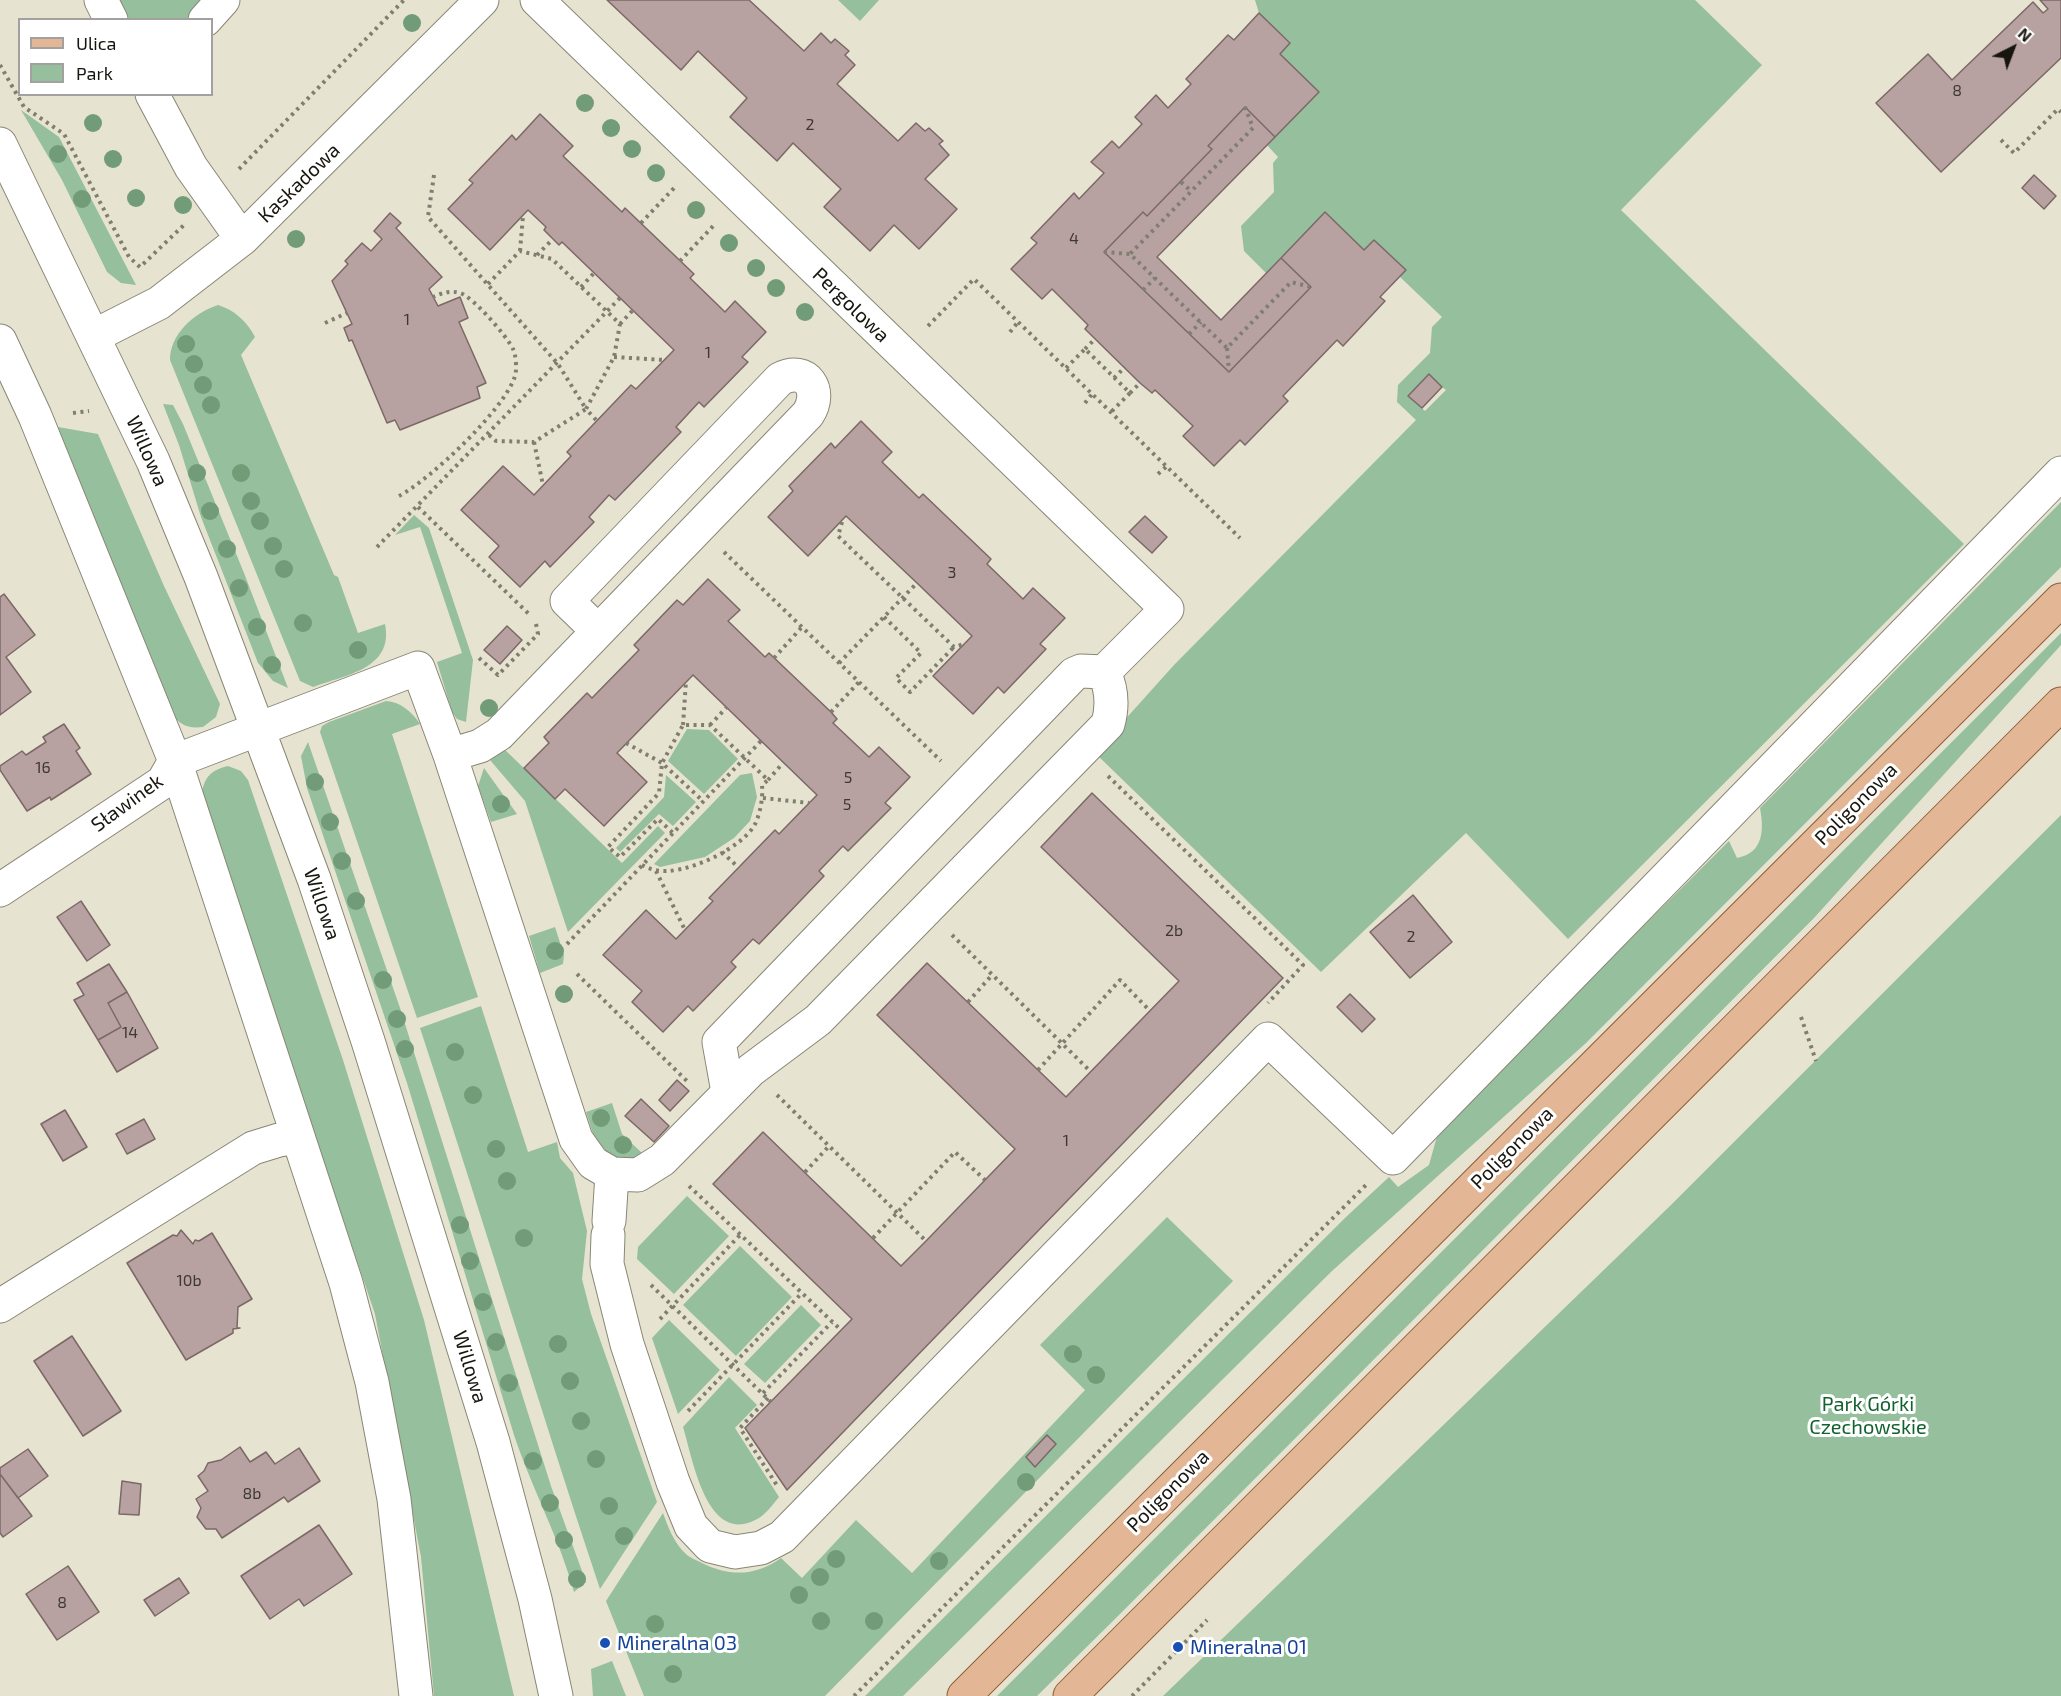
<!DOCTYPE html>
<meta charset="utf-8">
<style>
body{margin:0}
#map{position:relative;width:2061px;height:1696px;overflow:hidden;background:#e7e3d1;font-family:"Exo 2",sans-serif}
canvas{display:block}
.legend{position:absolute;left:18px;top:18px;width:195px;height:78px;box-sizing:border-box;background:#fff;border:2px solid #a2a19f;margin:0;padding:8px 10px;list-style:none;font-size:18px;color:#16150e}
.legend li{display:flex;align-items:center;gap:12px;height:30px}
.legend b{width:30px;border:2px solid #a2a19f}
.north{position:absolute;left:1983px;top:18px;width:60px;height:60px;-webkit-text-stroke:4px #fff;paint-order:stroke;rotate:42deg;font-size:16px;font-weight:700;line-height:24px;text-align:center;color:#16150e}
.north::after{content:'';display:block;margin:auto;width:21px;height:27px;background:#16150e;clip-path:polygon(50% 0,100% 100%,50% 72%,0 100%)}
</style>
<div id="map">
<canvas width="2061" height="1696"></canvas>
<ul class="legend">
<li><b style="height:8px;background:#e3b695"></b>Ulica</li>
<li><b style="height:16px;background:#95bf9d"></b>Park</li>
</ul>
<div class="north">N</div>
</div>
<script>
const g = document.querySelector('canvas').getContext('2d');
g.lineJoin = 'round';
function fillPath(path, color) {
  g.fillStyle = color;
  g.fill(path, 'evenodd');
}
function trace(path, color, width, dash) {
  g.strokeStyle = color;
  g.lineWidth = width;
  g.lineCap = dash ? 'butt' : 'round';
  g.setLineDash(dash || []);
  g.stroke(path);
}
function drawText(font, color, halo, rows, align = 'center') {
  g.font = font + ' "Exo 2",sans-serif';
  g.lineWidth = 6;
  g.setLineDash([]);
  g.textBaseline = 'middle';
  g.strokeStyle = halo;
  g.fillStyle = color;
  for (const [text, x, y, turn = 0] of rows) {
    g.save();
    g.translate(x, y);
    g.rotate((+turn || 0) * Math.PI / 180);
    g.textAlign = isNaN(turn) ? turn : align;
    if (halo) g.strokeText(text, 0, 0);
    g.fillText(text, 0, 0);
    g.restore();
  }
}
fillPath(new Path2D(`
 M117,0H204L186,20L128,19Z
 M838,0H879L860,21Z
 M1255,0H1695L1762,65L1621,210L1964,544L1568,939L1466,833L1321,972L1095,753L1174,665L1416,420L1397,402L1398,385L1430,353L1432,327L1442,317L1400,277L1405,270L1374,240L1364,250L1325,213L1266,273L1244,251L1241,226L1274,192L1273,163L1278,157L1267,145L1319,92L1280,54L1290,42L1259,13ZM1442,387L1446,390L1425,411L1409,396Z
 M21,110L59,137L136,285L121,283L107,272L62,180Z
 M218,305C234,310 247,321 255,337L241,355L334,575L338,577L358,633L385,624C394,669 345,675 313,687L300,681L170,360C170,334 194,313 218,305Z
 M163,404L173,405L183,424L244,573L288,688L273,681L258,663L201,517L179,445Z
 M58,427L98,434L164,586L220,704L216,717L203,727C188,729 179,725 171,712Z
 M2061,502V567L1586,1043L1332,1271L903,1696H865L1346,1217L1389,1177L1398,1187L1429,1165L1439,1129L1729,841L1737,858C1764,853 1764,829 1760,808Z
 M414,515L429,528L473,660L466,722L457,719L452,712L437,662L462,653L420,527L395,535Z
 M2061,633V645L1814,918L1118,1616L1037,1696H997Z
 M386,701C401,702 412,712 420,724L392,734L478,997L417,1018L320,732L322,726L329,722Z
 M687,729L709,730L738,759L704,794L668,761Z
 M308,742L400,1008L551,1486L586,1582L574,1592C559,1537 532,1489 514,1435L407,1083L307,788L301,756Z
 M502,747L622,863L658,826L665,833L568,932L525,801L490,760Z
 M228,766L241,771L248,780L343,1060L424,1320L514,1696H434L421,1557L375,1314L234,897L202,792C205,776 212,770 228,766Z
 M484,768L517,814L491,822L478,786Z
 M752,773L757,797L750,821L734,838L705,857L660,867L654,864L740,775Z
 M666,775L696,802L673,826L659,814L620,852L616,848L664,797Z
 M2061,815V1696H1163L1671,1205Z
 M555,927L564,955L563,964L540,973L529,936Z
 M481,1006L528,1152L557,1142L560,1158L573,1173L587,1231L582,1279L591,1314L657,1502L600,1589C538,1403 482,1215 420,1028Z
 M612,1103L622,1134L642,1153L634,1159L619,1164L595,1140L586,1112Z
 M687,1196L729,1236L674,1294L637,1259L638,1247Z
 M1167,1217L1233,1281L825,1696H644L606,1601L663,1513C668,1527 674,1543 686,1554C690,1558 697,1560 702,1563C730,1577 756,1576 781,1558L802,1578L856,1520L912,1573L1085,1390L1040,1345Z
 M740,1246L792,1297L736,1356L683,1305Z
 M801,1305L821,1325L765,1383L744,1364Z
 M669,1320L720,1370L678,1414L652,1338Z
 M729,1377L757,1405L735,1428L779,1497C773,1504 767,1513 759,1518C707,1549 693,1459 683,1427Z
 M612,1661L626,1696H593L591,1669Z`), '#95bf9d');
const building = new Path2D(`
 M607,0H749L804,51L821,33L831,43L835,39L849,51L845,55L855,65L837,84L898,141L916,123L925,131L929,128L943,141L939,144L949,155L925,179L957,209L919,249L894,225L870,251L824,207L841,189L793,143L777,161L730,117L747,98L698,51L681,70Z
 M2040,0H2061V58L1941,172L1876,103L1928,54L1952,80L2033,2L2043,13L2048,9Z
 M1259,13L1290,43L1280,54L1319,92L1275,137L1245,107L1208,146L1212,149L1147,216L1143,212L1104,252L1229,372L1311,287L1281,258L1325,212L1364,250L1374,240L1406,270L1380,297L1385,301L1343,346L1337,340L1283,396L1288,401L1245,445L1240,440L1214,466L1183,436L1193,426L1155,390L1152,393L1140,383L1085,329L1088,325L1052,289L1042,299L1011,269L1037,243L1031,238L1074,193L1079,199L1104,173L1091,162L1112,141L1119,148L1142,124L1135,117L1156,95L1168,108L1191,84L1186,79L1228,35L1234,40Z
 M1245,107L1275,137L1157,257L1221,320L1281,258L1311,287L1229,372L1104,252L1143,212L1147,216L1212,149L1208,146Z
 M540,114L573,146L563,156L622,212L625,208L694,274L690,278L725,312L735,301L766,332L742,357L748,362L704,407L699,402L676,427L681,432L615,500L609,495L589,517L594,522L550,567L545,561L520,587L489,557L499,546L461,510L503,466L534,495L571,456L567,452L631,385L636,389L674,350L562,242L559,245L544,230L546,227L528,210L490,250L448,209L473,183L469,180L512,135L516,140Z
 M2034,175L2056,196L2044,209L2022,188Z
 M390,213L401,223L396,228L442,277L429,289L438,306L460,297L468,318L459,322L486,383L477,387L480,398L400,430L395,420L387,423L352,340L349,341L344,328L352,324L332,281L348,264L345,261L362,243L371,251L382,239L374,231Z
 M1429,374L1442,387L1422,408L1408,396Z
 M861,421L892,452L882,462L919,498L923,494L991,559L987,564L1023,599L1033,588L1065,618L1040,644L1046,649L1004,693L998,687L973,714L933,676L972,636L917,583L846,516L808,556L768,517L793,491L789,486L831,443L835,448Z
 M1145,516L1167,537L1152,553L1129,532Z
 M708,579L740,610L728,621L765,657L769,653L831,712L837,719L833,723L869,757L879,747L910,777L885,803L891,808L848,851L843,846L819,871L824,876L759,944L753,939L731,962L736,967L693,1011L688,1006L663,1032L632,1002L642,991L603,955L646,910L676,939L713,901L709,898L775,830L779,834L817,795L693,675L617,753L647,782L604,826L565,789L555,799L524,768L549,743L544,737L587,693L592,698L639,650L634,645L677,600L683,605Z
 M4,594L35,635L6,657L31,692L0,715V597Z
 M507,626L522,640L500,664L484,650Z
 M64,724L80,748L76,751L91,774L51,800L50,797L27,811L0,770V766L22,751L26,755L46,742L43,737Z
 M1092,793L1283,978L787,1490L745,1428L852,1319L713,1184L763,1132L901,1266L926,1241L1015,1149L877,1015L927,963L1066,1097L1179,981L1041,847Z
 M1413,895L1452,942L1410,978L1370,932Z
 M81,901L110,945L87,961L57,917Z
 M109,964L127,992L108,1003L121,1027L98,1040L74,1000L84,995L77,983Z
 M127,992L158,1048L117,1072L98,1040L121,1027L108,1003Z
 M1350,994L1375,1019L1362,1032L1337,1007Z
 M677,1080L689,1091L670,1111L659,1100Z
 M641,1099L669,1126L654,1142L625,1116Z
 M65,1110L87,1147L63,1161L41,1124Z
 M144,1119L155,1139L127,1154L116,1134Z
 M181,1230L193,1244L195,1240L199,1241L212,1233L252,1299L238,1307L237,1328H240L233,1329V1333L186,1360L127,1263L173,1235L177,1236Z
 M72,1336L121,1411L83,1436L34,1361Z
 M1047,1435L1056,1444L1035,1467L1026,1457Z
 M240,1447L250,1462L266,1452L275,1464L299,1448L320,1481L288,1502L284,1497L222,1538L216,1529H206L197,1517L201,1508L196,1499L208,1491L198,1476L204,1471L208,1463L221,1460Z
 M28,1449L48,1476L18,1498L0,1474V1468Z
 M0,1474L32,1516L3,1537L0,1533Z
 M122,1481L141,1484L139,1515L119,1514Z
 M319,1525L352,1574L304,1606L299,1599L270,1619L241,1576Z
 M68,1566L99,1612L57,1640L26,1594Z
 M179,1578L189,1593L155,1616L144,1600Z`);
fillPath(building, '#b7a2a1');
trace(building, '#7b6867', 1.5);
const minor = new Path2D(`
 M101,0L111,20
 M205,20L223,0
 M152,94L191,167L242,239
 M0,144L153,461L201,577L314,879L368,1041L493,1442L535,1599L556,1696
 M94,336L159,303L242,239L482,0
 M0,341L35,416L175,761L346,1283L372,1382L394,1499L416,1696
 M450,755L480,746L499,734L808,414C823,391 807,365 780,379L567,601L598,631
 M0,890L163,782L175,761L418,668L450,755L576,1139L593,1163L612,1174L638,1175L662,1160L751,1070L818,1020L1108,724C1113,706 1112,689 1104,672L1167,609L537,0
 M728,1092L719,1042L1074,674L1081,671L1104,672
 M609,1221L612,1174
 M608,1235L607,1264L627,1344L673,1482L691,1526L710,1546L735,1552L761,1548L782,1537L1268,1039L1393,1158L2061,473
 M0,1306L253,1148L279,1140L298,1137`);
const major = new Path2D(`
 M964,1696L2061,600
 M1070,1696L2061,704`);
trace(minor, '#898675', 35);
trace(major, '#905e38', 35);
trace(new Path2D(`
 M0,65L24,107L64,134L129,257L140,267L185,224
 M1245,107L1253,128L1130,254L1227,348L1291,282L1311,287
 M2001,140L2014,153L2058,109L2061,112
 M239,169L404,0
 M434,175L428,217L558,364L586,409L534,442L496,441L488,434
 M1181,182L1191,191
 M641,223L675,187
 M520,251L523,216
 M1104,252L1130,254
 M537,255L553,239
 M680,261L716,223
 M488,284L520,251L552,259L620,324L614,357L586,409L597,421
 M581,287L594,273
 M1143,290L1155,278
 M325,323L347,313
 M620,324L633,310
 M928,326L974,279L1240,538
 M1010,332L1018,322
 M1189,334L1201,322
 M1227,348L1229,372
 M1085,349L1095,339
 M614,357L665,360
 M1066,368L1085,349L1130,393L1111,412
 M1114,378L1125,367
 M1130,393L1140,383
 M1085,403L1092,394
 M73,413L89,411
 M534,442L543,485
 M1158,474L1166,467
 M399,496C431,479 505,409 515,376C517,370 516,354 513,349C507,336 472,296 460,293C449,290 443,293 433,297
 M418,507L531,616
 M842,522L838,536L954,647L964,644
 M377,547L620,298
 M724,552L941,761
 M884,617L921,653L896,678L910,692L954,647
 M479,658L498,675L538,634L536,624
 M774,658L802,627
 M839,663L917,583
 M831,712L859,682
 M683,725L686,681
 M710,725L727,707
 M626,743L662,763L703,801
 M1108,776L1303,965L1268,1003
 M768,780L783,763
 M763,798L809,803
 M722,852L739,868
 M642,865C646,867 650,869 655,870C682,877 745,848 756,822C761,810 763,797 762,785L768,780L710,725H683L662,763L659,793L608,847L620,857L658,819L673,833
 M656,871L685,930
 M952,935L1091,1072
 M567,944L761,741
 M577,974L688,1082
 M968,1002L992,975
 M1801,1017L1816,1061
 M1038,1070L1120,980L1150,1011
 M777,1095L926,1241
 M805,1172L830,1145
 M689,1186L841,1330
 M873,1238L955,1152L985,1180
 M651,1285L771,1402
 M660,1319L740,1235
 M763,1393L832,1322
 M768,1398L740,1428L778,1487
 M688,1411L802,1293
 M854,1696L1367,1184
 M1132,1696L1207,1620`), '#807e71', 4, [3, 4.5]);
trace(minor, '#fff', 33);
trace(major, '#e3b695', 33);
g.fillStyle = '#729c77';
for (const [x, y] of [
 [412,23],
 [585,103],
 [93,123],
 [611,128],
 [632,149],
 [58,154],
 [113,159],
 [656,173],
 [136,198],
 [82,199],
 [183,205],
 [696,210],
 [296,239],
 [729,243],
 [756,268],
 [776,288],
 [805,312],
 [186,344],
 [194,364],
 [203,385],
 [211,405],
 [197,473],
 [241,473],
 [251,501],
 [210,511],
 [260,521],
 [273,546],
 [227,549],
 [284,569],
 [239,588],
 [303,623],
 [257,627],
 [358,650],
 [272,665],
 [489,708],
 [315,782],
 [501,804],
 [330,822],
 [342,861],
 [356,901],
 [555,951],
 [383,980],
 [564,994],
 [397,1019],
 [405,1049],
 [455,1052],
 [473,1095],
 [601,1118],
 [623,1145],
 [496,1149],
 [507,1181],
 [460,1225],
 [524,1238],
 [470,1261],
 [483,1302],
 [496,1342],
 [558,1344],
 [1073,1354],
 [1096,1375],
 [570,1381],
 [509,1383],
 [581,1421],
 [596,1459],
 [533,1461],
 [1026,1482],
 [550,1503],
 [609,1506],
 [624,1536],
 [564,1540],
 [836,1559],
 [939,1561],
 [820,1577],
 [577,1579],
 [799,1595],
 [821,1621],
 [874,1621],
 [655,1624],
 [673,1674]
]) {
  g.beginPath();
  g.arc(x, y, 9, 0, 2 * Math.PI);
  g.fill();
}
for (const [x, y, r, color] of [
 [605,1643,6,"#1a4fb4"],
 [1178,1647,6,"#1a4fb4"]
]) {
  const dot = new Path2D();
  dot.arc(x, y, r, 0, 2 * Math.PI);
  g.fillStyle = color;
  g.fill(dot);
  trace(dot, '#fff', 2);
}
drawText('16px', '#3e3833', null, [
 ["8",1957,91],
 ["2",810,125],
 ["4",1074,239],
 ["1",407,320],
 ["1",708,353],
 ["3",952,573],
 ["16",43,768],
 ["5",848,778],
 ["5",847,805],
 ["2b",1174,931],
 ["2",1411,937],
 ["14",130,1033],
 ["1",1066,1141],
 ["10b",189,1281],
 ["8b",252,1494],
 ["8",62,1603]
]);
drawText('20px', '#16150e', '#fff', [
 ["Kaskadowa",299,183,-44],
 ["Pergolowa",851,305,44],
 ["Willowa",147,451,66],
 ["Sławinek",127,803,-36],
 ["Poligonowa",1856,804,-45],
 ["Willowa",322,904,71],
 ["Poligonowa",1512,1148,-45],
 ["Willowa",470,1367,73],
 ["Poligonowa",1168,1491,-45]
]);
drawText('20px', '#12622e', '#fff', [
 ["Park Górki",1868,1404],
 ["Czechowskie",1868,1427]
]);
drawText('20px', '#164399', '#fff', [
 ["Mineralna 03",617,1643],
 ["Mineralna 01",1190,1647]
], 'left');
</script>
